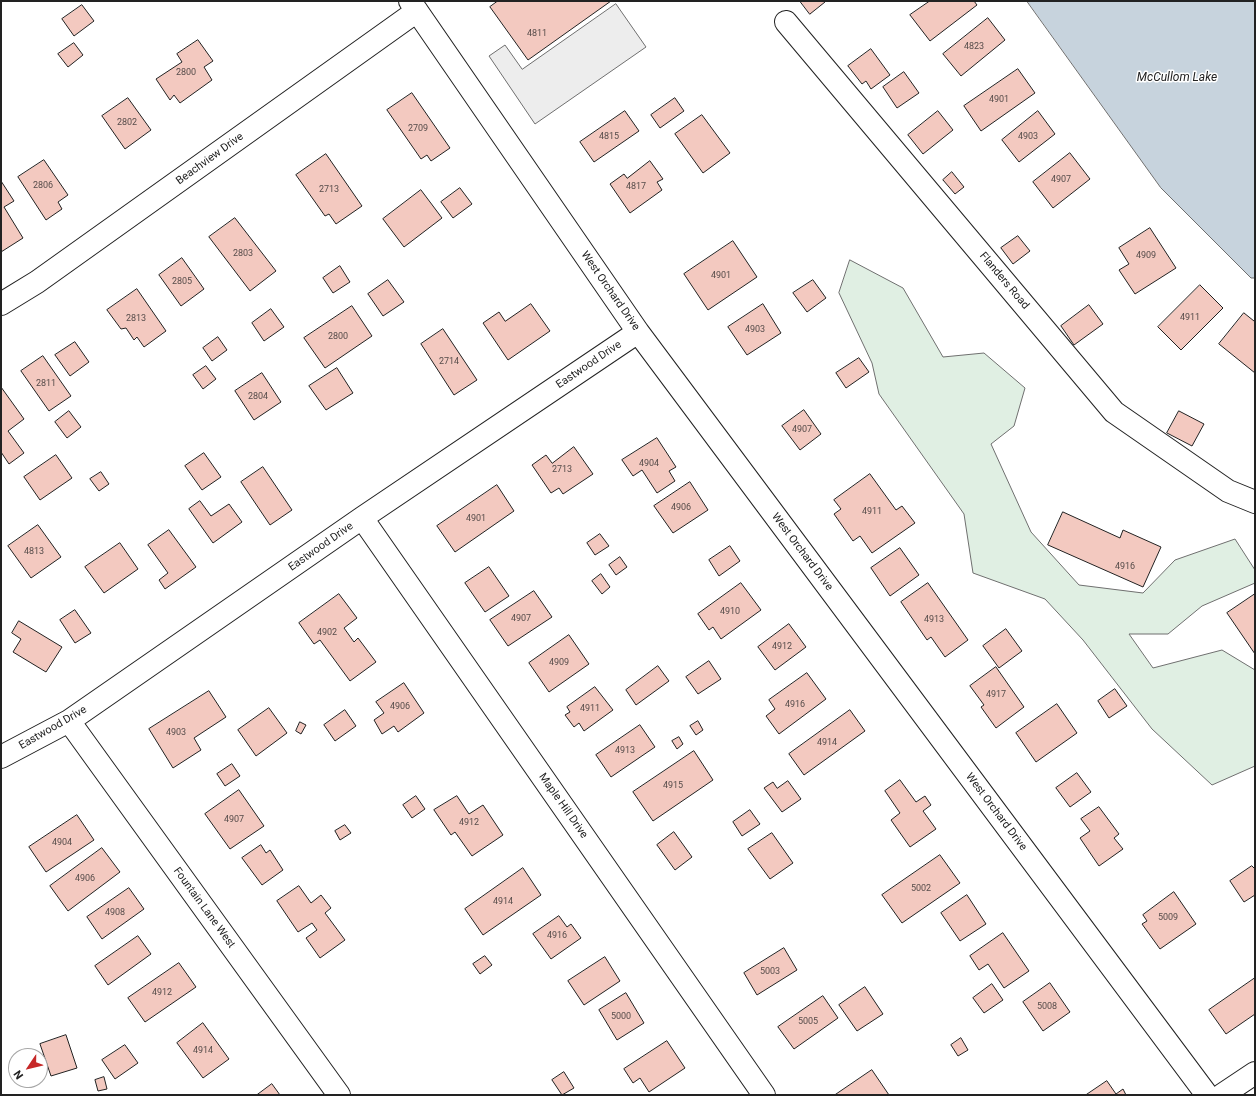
<!DOCTYPE html>
<style>
body{margin:0}
#map{position:relative;width:1256px;height:1096px;overflow:hidden;background:#fff;font-family:Roboto,sans-serif}
canvas{display:block}
.frame{position:absolute;inset:0;border:2px solid #222;pointer-events:none}
.north{position:absolute;left:8px;top:1048px;width:40px;height:40px;box-sizing:border-box;background:#fff;border:1px solid #a7a7a7;border-radius:50%;rotate:235deg;font-size:11px;font-weight:700;line-height:16px;text-align:center;color:#222}
.north::after{content:'';display:block;margin:auto;width:14px;height:18px;background:#c62828;clip-path:polygon(50% 0,100% 100%,50% 72%,0 100%)}
</style>
<div id="map">
<canvas width="1256" height="1096"></canvas>
<div class="frame"></div>
<div class="north">N</div>
</div>
<script>
const g = document.querySelector('canvas').getContext('2d');
g.lineJoin = 'round';
function fillPath(path, color) {
  g.fillStyle = color;
  g.fill(path, 'evenodd');
}
function trace(path, color, width, dash) {
  g.strokeStyle = color;
  g.lineWidth = width;
  g.lineCap = dash ? 'butt' : 'round';
  g.setLineDash(dash || []);
  g.stroke(path);
}
function drawText(font, color, halo, rows, align = 'center') {
  g.font = font + ' Roboto,sans-serif';
  g.lineWidth = 3;
  g.setLineDash([]);
  g.textBaseline = 'middle';
  g.strokeStyle = halo;
  g.fillStyle = color;
  for (const [text, x, y, turn = 0] of rows) {
    g.save();
    g.translate(x, y);
    g.rotate((+turn || 0) * Math.PI / 180);
    g.textAlign = isNaN(turn) ? turn : align;
    if (halo) g.strokeText(text, 0, 0);
    g.fillText(text, 0, 0);
    g.restore();
  }
}
const green = new Path2D(`
 M850,260L903,288L943,357L984,353L1025,388L1014,426L991,444L1031,532L1079,585L1143,593L1175,560L1235,539L1255,570V583L1202,606L1168,634H1129L1153,668L1222,650L1255,670V766L1212,785L1152,729L1083,640L1045,599L973,573L964,514L879,394L872,363L839,293Z`);
fillPath(green, '#e0efe3');
trace(green, '#6f6f6f', 1);
const parking = new Path2D(`
 M616,4L646,47L535,124L489,56L505,45L522,69Z`);
fillPath(parking, '#ededed');
trace(parking, '#6f6f6f', 1);
const water = new Path2D(`
 M1027,1H1255V278H1251L1161,188Z`);
fillPath(water, '#c7d3dd');
trace(water, '#6f6f6f', 1);
const building = new Path2D(`
 M498,1H611L528,60L490,7Z
 M800,1H824L825,2L810,14Z
 M930,1H974L977,5L930,41L910,15Z
 M82,5L94,21L74,36L62,19Z
 M988,18L1005,40L961,76L943,54Z
 M198,40L213,61L204,67L212,80L180,103L174,95L170,100L156,79L182,62L177,54Z
 M74,43L83,55L68,67L58,54Z
 M871,49L890,75L871,89L866,81L862,84L848,66Z
 M1018,69L1035,93L981,131L964,106Z
 M904,72L919,93L897,108L883,87Z
 M412,93L450,148L431,161L427,155L421,159L387,110Z
 M128,98L151,130L125,149L102,116Z
 M675,98L684,111L660,128L651,115Z
 M625,111L639,131L594,162L580,142Z
 M938,111L953,130L923,154L908,135Z
 M1038,111L1055,134L1019,162L1002,140Z
 M702,115L730,153L703,173L675,134Z
 M1070,153L1090,179L1053,208L1033,182Z
 M326,154L362,206L336,224L329,214L325,216L296,175Z
 M44,160L68,195L58,202L62,209L46,220L18,177Z
 M650,161L663,179L657,182L662,190L630,213L610,184L624,174L627,178Z
 M952,172L964,187L955,194L943,180Z
 M1,181L14,201L4,207L23,238L1,252Z
 M460,188L472,204L453,218L441,202Z
 M421,190L442,218L404,247L383,219Z
 M235,218L276,271L250,291L209,237Z
 M1150,228L1176,268L1135,294L1119,270L1129,264L1119,248Z
 M1018,236L1030,251L1013,264L1001,248Z
 M733,241L757,277L708,310L684,274Z
 M182,258L204,289L181,306L159,275Z
 M340,266L350,282L333,293L323,278Z
 M388,280L404,302L383,316L368,294Z
 M813,280L826,298L807,312L793,293Z
 M1200,285L1223,308L1181,350L1158,327Z
 M137,289L166,331L144,347L137,337L134,340L126,328L121,329L107,310Z
 M531,304L550,331L508,360L483,323L499,312L505,321Z
 M763,304L781,333L747,355L728,327Z
 M1089,305L1103,324L1074,345L1061,326Z
 M352,306L372,336L325,368L304,338Z
 M271,309L284,327L264,341L252,323Z
 M1244,313L1254,321L1255,319V373L1219,344Z
 M443,329L477,380L454,395L421,344Z
 M218,337L227,350L212,361L203,348Z
 M75,342L89,362L70,376L55,355Z
 M43,356L71,396L49,411L21,371Z
 M859,358L869,372L846,388L836,373Z
 M206,366L216,379L203,389L193,375Z
 M337,368L353,393L326,410L309,386Z
 M262,373L281,402L254,420L235,391Z
 M1,387L24,419L8,431L24,453L9,464L1,452Z
 M804,410L821,434L800,450L782,426Z
 M69,411L81,427L67,438L55,422Z
 M1179,411L1204,424L1192,446L1167,433Z
 M657,438L676,467L669,471L675,481L657,493L642,470L633,476L622,460Z
 M574,447L593,474L563,494L559,488L551,493L532,465L546,455L552,463Z
 M204,453L221,477L202,490L185,466Z
 M56,455L72,478L40,500L24,477Z
 M263,467L292,510L270,525L241,482Z
 M101,472L109,484L99,491L90,479Z
 M870,474L896,510L902,506L915,523L872,553L860,536L853,541L834,514L841,509L834,500Z
 M690,482L708,510L673,533L654,506Z
 M497,485L514,511L455,552L437,526Z
 M200,501L211,516L229,504L242,522L213,543L189,509Z
 M1063,512L1120,538L1123,530L1161,547L1143,587L1048,545Z
 M38,525L61,557L31,578L8,546Z
 M169,530L196,567L165,589L159,580L168,573L148,545Z
 M600,534L609,546L595,555L587,543Z
 M120,543L138,569L104,593L85,567Z
 M730,546L740,561L719,576L709,560Z
 M900,548L919,575L890,596L871,568Z
 M620,557L627,567L616,575L609,565Z
 M489,567L509,596L485,612L465,583Z
 M601,574L610,587L602,594L592,581Z
 M741,583L761,610L721,639L713,627L709,630L698,614Z
 M928,583L968,640L945,657L931,637L927,640L901,602Z
 M534,591L552,617L508,646L490,620Z
 M339,594L357,618L344,628L354,642L358,638L376,662L350,681L320,640L314,644L299,623Z
 M1255,594V654L1227,613Z
 M75,610L91,633L75,643L60,620Z
 M19,621L62,647L46,672L13,652L21,639L12,633Z
 M789,624L806,647L775,670L758,647Z
 M1006,629L1022,651L999,668L983,646Z
 M569,635L589,664L549,692L529,663Z
 M709,661L721,679L698,694L686,677Z
 M658,666L669,681L636,705L626,690Z
 M996,667L1024,707L996,728L981,707L984,705L970,686Z
 M807,673L826,699L779,734L766,716L775,709L769,700Z
 M404,683L424,713L398,732L394,726L382,734L374,720L384,713L376,702Z
 M595,687L613,710L584,731L579,723L574,727L565,715L570,712L567,707Z
 M1115,689L1127,706L1109,718L1098,701Z
 M209,691L226,717L194,738L201,750L173,768L149,729Z
 M1057,704L1077,733L1036,762L1016,733Z
 M269,708L287,733L256,756L238,730Z
 M345,710L356,726L335,741L324,725Z
 M850,710L865,731L804,775L789,754Z
 M698,721L703,730L696,735L690,726Z
 M300,722L306,725L301,734L296,731Z
 M640,725L655,747L611,777L596,755Z
 M679,737L683,744L677,749L672,741Z
 M694,751L713,780L653,821L633,792Z
 M232,764L240,776L225,786L217,774Z
 M1077,773L1091,792L1070,807L1056,788Z
 M900,780L916,802L925,796L931,805L923,811L936,829L910,847L891,820L900,813L885,791Z
 M788,781L801,799L782,812L764,788L773,782L777,788Z
 M239,790L264,826L230,849L205,814Z
 M416,796L425,809L412,818L403,805Z
 M457,796L469,814L483,805L503,835L472,856L455,832L451,835L434,810Z
 M1099,807L1119,834L1114,838L1123,849L1099,866L1080,838L1090,831L1081,819Z
 M750,810L760,824L742,836L733,822Z
 M77,815L94,840L46,872L29,847Z
 M345,825L351,833L340,840L335,831Z
 M674,832L692,857L675,870L657,845Z
 M772,833L793,863L770,879L748,849Z
 M261,845L266,853L270,850L283,870L262,885L242,858Z
 M102,848L120,872L68,911L50,886Z
 M940,855L960,883L902,923L882,895Z
 M1252,866L1255,869V895L1244,902L1230,881Z
 M523,868L541,895L483,935L465,909Z
 M299,886L311,903L321,895L331,908L325,913L345,940L320,958L306,938L317,930L312,923L298,932L277,901Z
 M129,888L144,909L102,939L87,917Z
 M1174,892L1196,924L1160,949L1142,924L1147,921L1143,915Z
 M967,895L986,924L960,941L941,913Z
 M559,916L567,927L571,924L581,938L551,959L533,934Z
 M1003,933L1029,971L1004,988L988,964L979,970L970,956Z
 M138,936L151,954L108,985L95,966Z
 M784,948L797,970L757,995L744,973Z
 M485,956L492,965L480,974L473,964Z
 M605,957L620,981L584,1005L568,981Z
 M179,963L196,987L145,1022L128,998Z
 M1255,978V1014L1226,1034L1209,1010Z
 M1050,983L1070,1012L1043,1031L1023,1002Z
 M992,984L1003,1000L984,1013L973,998Z
 M865,987L883,1014L857,1031L839,1005Z
 M626,993L644,1023L617,1040L599,1010Z
 M823,996L838,1018L794,1049L778,1027Z
 M203,1023L229,1059L203,1078L177,1043Z
 M66,1035L77,1068L51,1076L40,1044Z
 M961,1038L968,1050L958,1056L951,1045Z
 M667,1041L685,1068L649,1092L640,1078L633,1083L624,1069Z
 M125,1045L138,1063L115,1079L102,1060Z
 M872,1070L889,1095H835Z
 M564,1072L574,1088L562,1095L552,1080Z
 M104,1077L107,1089L98,1091L95,1080Z
 M1107,1081L1116,1094L1123,1089L1126,1095H1086Z
 M272,1084L280,1095H257Z`);
fillPath(building, '#f3c9c0');
trace(building, '#222', 1);
const minor = new Path2D(`
 M410,1L638,332L1207,1095
 M786,22L1114,412L1228,491L1255,502
 M1,304L37,282L417,11
 M362,518L764,1095
 M69,721L339,1095
 M1,757L69,721L362,518L638,332
 M1222,1095L1255,1073`);
trace(minor, '#222', 24);
trace(minor, '#fff', 22);
drawText('9px', '#564c4a', null, [
 ["4811",537,34],
 ["4823",974,47],
 ["2800",186,73],
 ["4901",999,100],
 ["2802",127,123],
 ["2709",418,129],
 ["4815",609,137],
 ["4903",1028,137],
 ["4907",1061,180],
 ["2806",43,186],
 ["4817",636,187],
 ["2713",329,190],
 ["2803",243,254],
 ["4909",1146,256],
 ["4901",721,276],
 ["2805",182,282],
 ["4911",1190,318],
 ["2813",136,319],
 ["4903",755,330],
 ["2800",338,337],
 ["2714",449,362],
 ["2811",46,384],
 ["2804",258,397],
 ["4907",802,430],
 ["4904",649,464],
 ["2713",562,470],
 ["4906",681,508],
 ["4911",872,512],
 ["4901",476,519],
 ["4813",34,552],
 ["4916",1125,567],
 ["4910",730,612],
 ["4907",521,619],
 ["4913",934,620],
 ["4902",327,633],
 ["4912",782,647],
 ["4909",559,663],
 ["4917",996,695],
 ["4916",795,705],
 ["4906",400,707],
 ["4911",590,709],
 ["4903",176,733],
 ["4914",827,743],
 ["4913",625,751],
 ["4915",673,786],
 ["4907",234,820],
 ["4912",469,823],
 ["4904",62,843],
 ["4906",85,879],
 ["5002",921,889],
 ["4914",503,902],
 ["4908",115,913],
 ["5009",1168,918],
 ["4916",557,936],
 ["5003",770,972],
 ["4912",162,993],
 ["5008",1047,1007],
 ["5000",621,1017],
 ["5005",808,1022],
 ["4914",203,1051]
]);
drawText('11px', '#222', '#fff', [
 ["Beachview Drive",210,159,-36],
 ["Flanders Road",1004,281,50],
 ["West Orchard Drive",610,291,55],
 ["Eastwood Drive",589,365,-34],
 ["Eastwood Drive",321,547,-35],
 ["West Orchard Drive",802,552,53],
 ["Eastwood Drive",53,728,-30],
 ["Maple Hill Drive",563,806,55],
 ["West Orchard Drive",996,812,53],
 ["Fountain Lane West",204,908,54]
]);
drawText('italic 12px', '#222', '#fff', [
 ["McCullom Lake",1177,78]
]);
</script>
